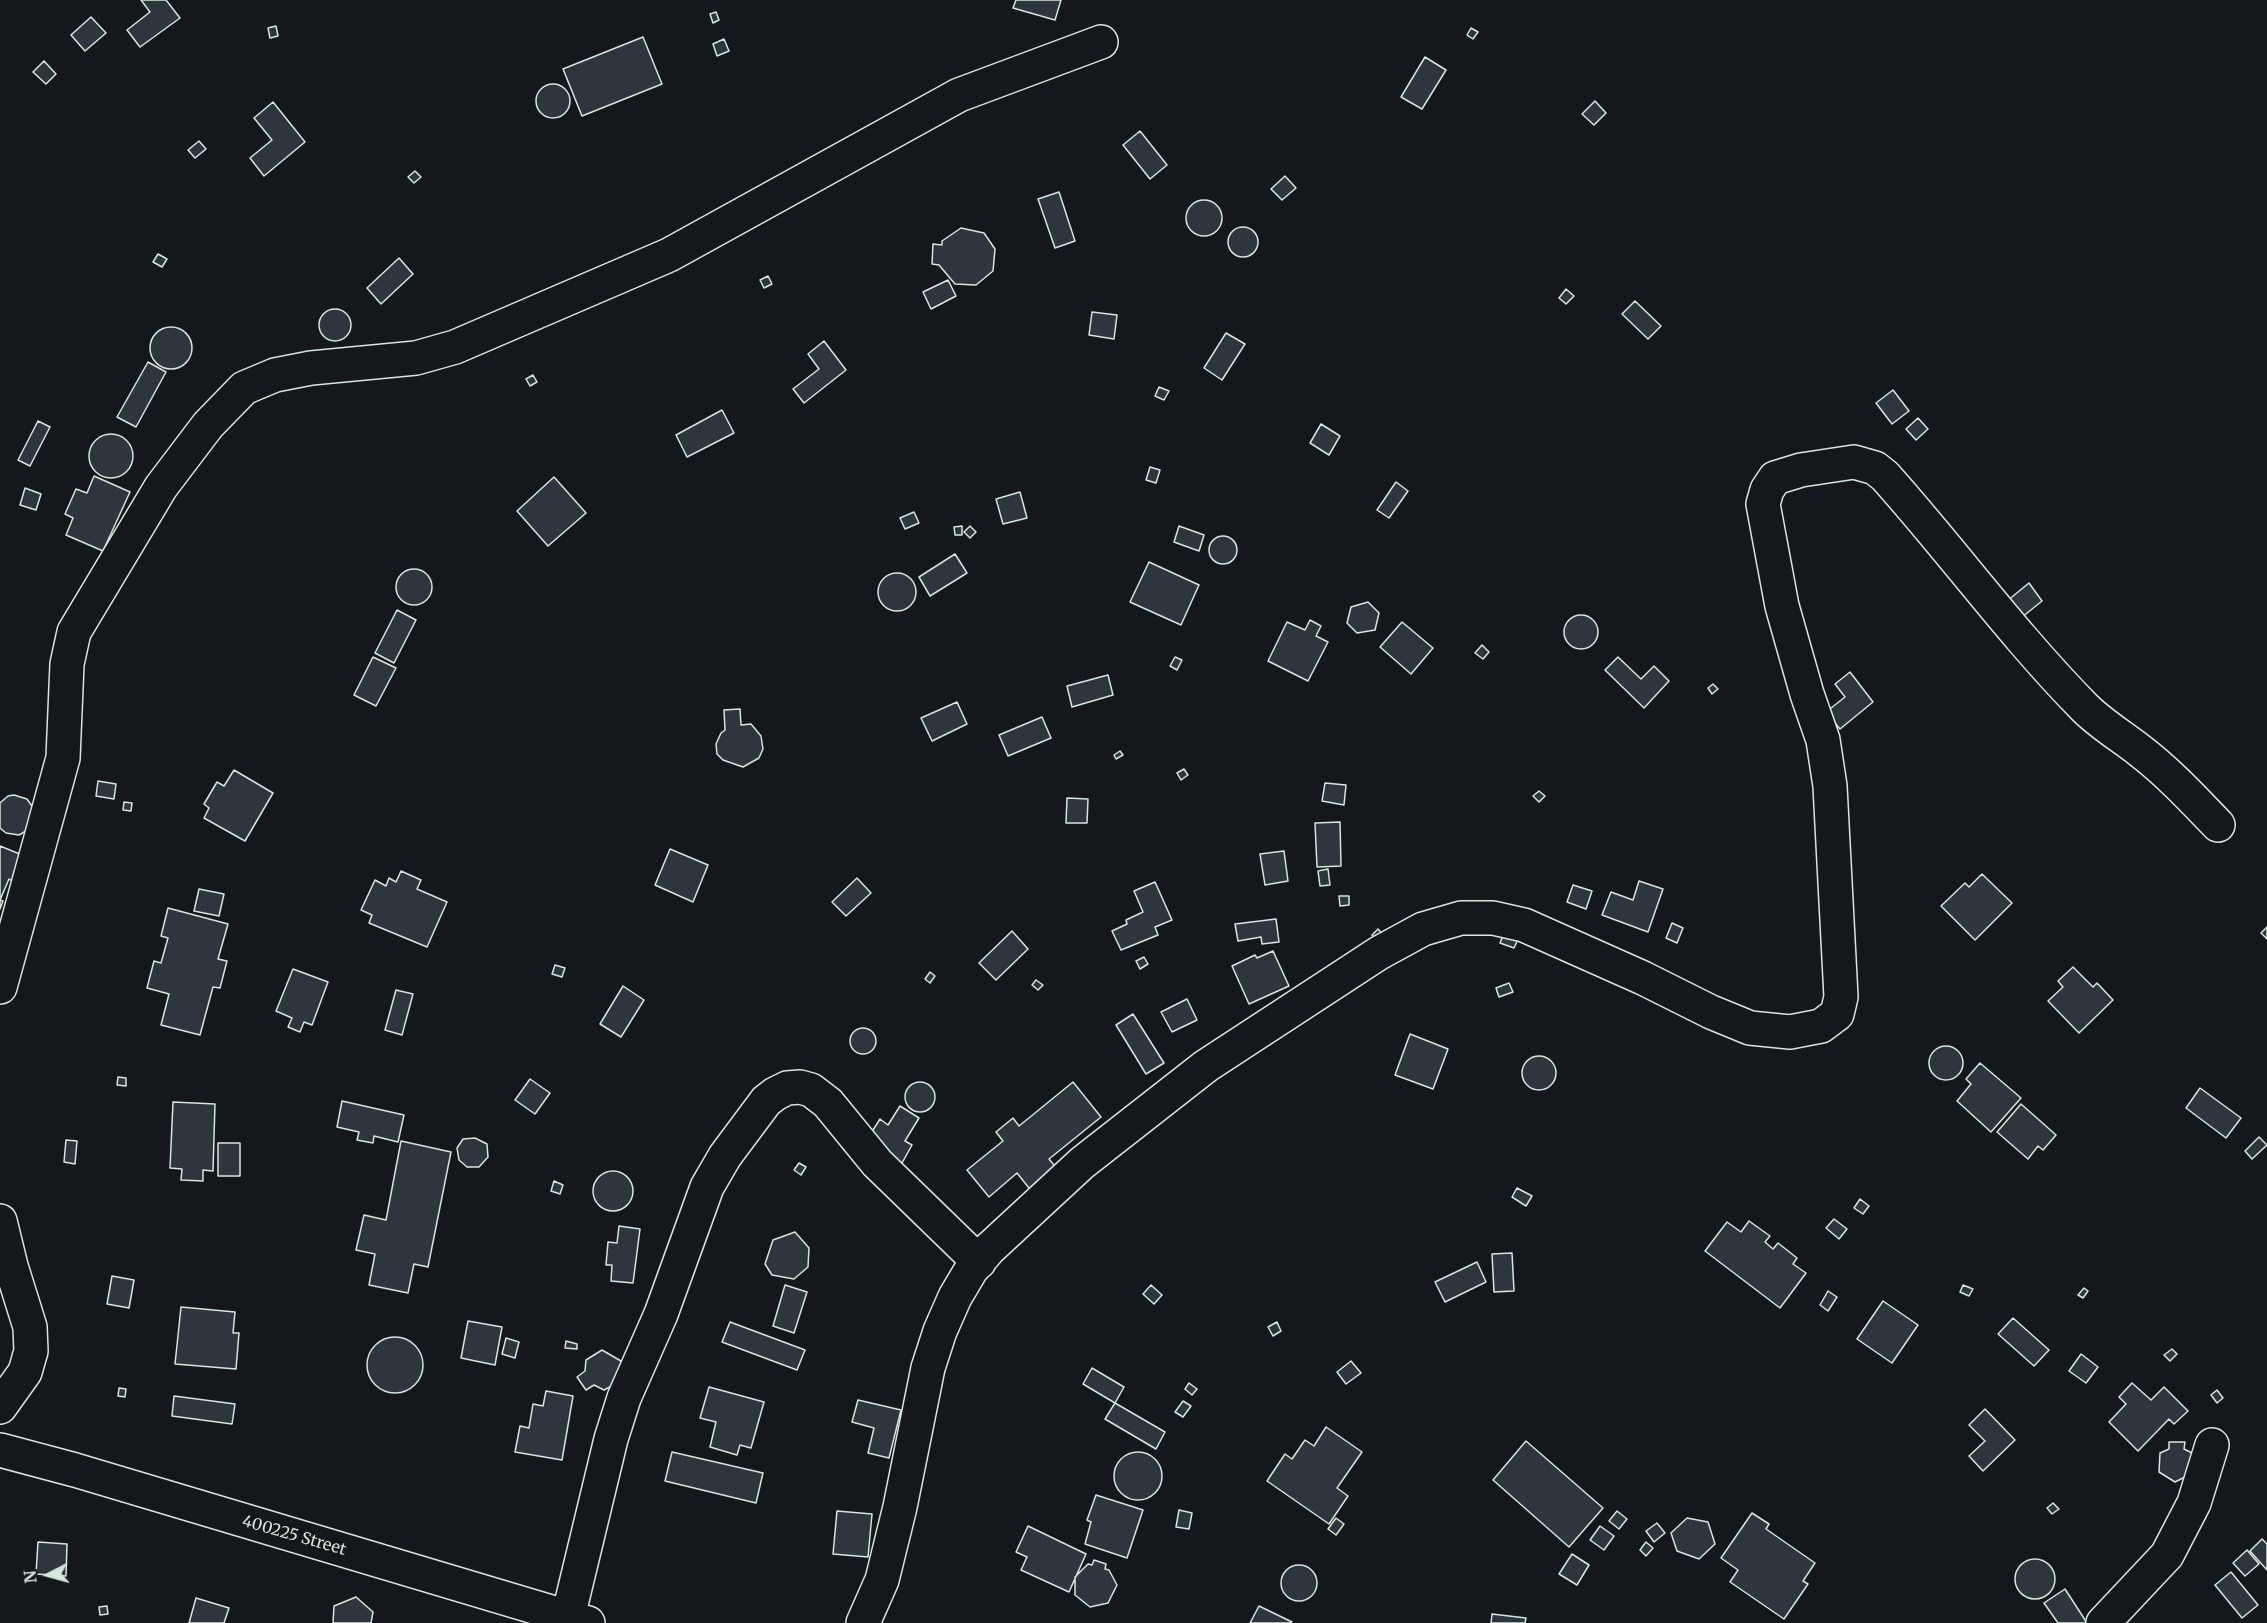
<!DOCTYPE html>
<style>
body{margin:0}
#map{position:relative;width:2267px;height:1623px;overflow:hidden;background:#14181c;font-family:Merriweather,serif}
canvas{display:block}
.north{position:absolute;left:18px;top:1545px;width:60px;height:60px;-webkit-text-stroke:4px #14181c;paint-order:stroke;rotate:264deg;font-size:16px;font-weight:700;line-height:24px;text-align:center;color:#d8e6dc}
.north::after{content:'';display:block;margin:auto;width:21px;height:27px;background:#d8e6dc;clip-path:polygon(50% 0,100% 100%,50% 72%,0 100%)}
</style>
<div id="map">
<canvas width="2267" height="1623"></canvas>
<div class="north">N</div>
</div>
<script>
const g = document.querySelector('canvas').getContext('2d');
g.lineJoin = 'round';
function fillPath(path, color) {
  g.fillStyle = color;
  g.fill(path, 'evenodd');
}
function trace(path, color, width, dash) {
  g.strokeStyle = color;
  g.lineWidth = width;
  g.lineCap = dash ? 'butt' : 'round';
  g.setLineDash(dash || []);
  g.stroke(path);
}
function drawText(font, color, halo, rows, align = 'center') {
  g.font = font + ' Merriweather,serif';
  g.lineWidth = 4.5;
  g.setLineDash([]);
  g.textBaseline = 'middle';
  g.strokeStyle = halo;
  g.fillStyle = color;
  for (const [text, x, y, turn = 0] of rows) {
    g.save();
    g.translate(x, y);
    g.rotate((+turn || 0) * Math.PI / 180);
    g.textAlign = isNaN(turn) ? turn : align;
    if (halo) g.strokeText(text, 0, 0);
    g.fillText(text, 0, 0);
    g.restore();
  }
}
const building = new Path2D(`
 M141,0H166L180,18L140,47L127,30L150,12Z
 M1016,0H1061L1055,20L1013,8Z
 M716,12L719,20L713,23L710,14Z
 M91,17L106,33L85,51L71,35Z
 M276,26L278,36L270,38L268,28Z
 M1471,28L1478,32L1473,39L1467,35Z
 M643,37L662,84L582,116L563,69Z
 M724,39L729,51L717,56L713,44Z
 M1425,57L1446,70L1422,109L1401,97Z
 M44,61L56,74L46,84L33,72Z
 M536 101a17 17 0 1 1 34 0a17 17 0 1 1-34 0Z
 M1595,101L1606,113L1594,125L1582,114Z
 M273,102L305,142L264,176L250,158L272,140L254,118Z
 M1140,131L1167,165L1150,179L1123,145Z
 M199,141L206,149L195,158L188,150Z
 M415,171L421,177L414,183L408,177Z
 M1285,176L1296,188L1282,200L1271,189Z
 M1059,192L1075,241L1055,248L1038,199Z
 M1186 218a18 18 0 1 1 36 0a18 18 0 1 1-36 0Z
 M1228 242a15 15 0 1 1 30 0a15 15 0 1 1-30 0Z
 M961,228L984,233L995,249L993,271L976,285L955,284L939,265L932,264L933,244L942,245V241Z
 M158,254L167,259L162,267L153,262Z
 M399,258L413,274L381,304L367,288Z
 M768,276L772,284L764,288L760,280Z
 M948,280L956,296L931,309L923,292Z
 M1566,289L1574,296L1566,304L1559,298Z
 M1635,301L1661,326L1648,339L1622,314Z
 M319 325a16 16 0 1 1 32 0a16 16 0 1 1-32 0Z
 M1092,312L1117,315L1114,339L1089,335Z
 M150 348a21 21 0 1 1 42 0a21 21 0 1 1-42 0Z
 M1226,333L1245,344L1222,380L1204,368Z
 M824,341L846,370L804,403L793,389L819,369L808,354Z
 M148,362L166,372L136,427L117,417Z
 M533,375L537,382L530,386L526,379Z
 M1159,387L1169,391L1164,400L1155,396Z
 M1893,390L1909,411L1892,424L1876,403Z
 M722,410L734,433L687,457L676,435Z
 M1918,418L1928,429L1916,440L1906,429Z
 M38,421L50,427L30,466L18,460Z
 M1321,424L1340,436L1329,455L1310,443Z
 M89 456a22 22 0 1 1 44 0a22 22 0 1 1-44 0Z
 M1150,467L1160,470L1156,483L1146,480Z
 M94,476L130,492L103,551L66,535L73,518L65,514L76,489L87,493Z
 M554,477L586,513L548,546L517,511Z
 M1396,482L1408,491L1389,518L1377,510Z
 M25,488L41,494L36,510L20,505Z
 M1020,492L1027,518L1003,524L996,499Z
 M914,512L919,523L905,529L900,518Z
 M962,526V535H955L954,527Z
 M970,526L976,532L970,538L964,532Z
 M1179,526L1204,535L1199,551L1174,542Z
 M1209 550a14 14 0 1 1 28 0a14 14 0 1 1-28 0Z
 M955,554L967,573L930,596L919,577Z
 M1149,562L1199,585L1181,625L1130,602Z
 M396 587a18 18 0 1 1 36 0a18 18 0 1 1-36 0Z
 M878 592a19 19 0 1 1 38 0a19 19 0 1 1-38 0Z
 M2029,583L2042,601L2021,618L2007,601Z
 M1368,602L1379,613L1375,630L1357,633L1347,623L1351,607Z
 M397,610L416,620L394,663L375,653Z
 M1564 632a17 17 0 1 1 34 0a17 17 0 1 1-34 0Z
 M1310,620L1321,626L1316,636L1328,642L1308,681L1268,661L1287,622L1305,630Z
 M1402,622L1433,648L1411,674L1380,647Z
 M1482,645L1489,652L1483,659L1475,653Z
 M373,657L396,668L376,706L354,695Z
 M1175,657L1182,660L1177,670L1170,666Z
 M1618,657L1641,679L1654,666L1669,681L1644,708L1605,670Z
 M1850,672L1873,702L1840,729L1826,712L1845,697L1835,684Z
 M1108,675L1113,695L1072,707L1067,686Z
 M1713,684L1718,689L1712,694L1708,688Z
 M957,702L967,724L932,741L921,718Z
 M740,709L741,725L751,724L761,736L763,749L759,758L743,767L723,760L717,754L716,744L721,733L725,730L724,710Z
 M1042,717L1051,738L1008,756L999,735Z
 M1120,751L1123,755L1116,759L1114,755Z
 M1184,769L1188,775L1181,780L1177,773Z
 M234,770L273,793L245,841L204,818L209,808L204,804L217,782L224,786Z
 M98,781L116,784L114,799L96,796Z
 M1325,783L1346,785L1344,805L1322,801Z
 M1539,791L1545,796L1539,802L1533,796Z
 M14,795L27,799L34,809L31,828L19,835L6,833L0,828V803L8,796Z
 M1067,798L1088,799L1087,823H1066Z
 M124,802L132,803L131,811L123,810Z
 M1340,822L1341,866L1317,867L1315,823Z
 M0,846L22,855L12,881L9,879L0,900L3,901L0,909Z
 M670,849L708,865L693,902L655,885Z
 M1284,851L1288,881L1265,885L1260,854Z
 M1328,869L1330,885L1320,886L1318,871Z
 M401,871L421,880L417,889L447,902L427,947L369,923L372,915L361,910L375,880L386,886L389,878L396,882Z
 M1982,874L2012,903L1975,940L1941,906L1965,883L1969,887Z
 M857,878L871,893L846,916L832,902Z
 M1639,881L1663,889L1648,932L1602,915L1611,892L1633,900Z
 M1155,882L1172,920L1155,927L1158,935L1121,950L1112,931L1127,924L1126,920L1143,912L1134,891Z
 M1573,885L1592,891L1586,909L1567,902Z
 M199,889L224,894L219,916L194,911Z
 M1339,896H1349V905L1340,906Z
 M168,908L228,924L218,959L227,961L220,988L213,987L200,1035L161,1025L169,994L147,988L154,961L161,963L168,938L161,936Z
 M1276,919L1279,942L1262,944L1261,937L1238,941L1235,924Z
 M1672,923L1683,928L1677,943L1666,938Z
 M2267,927V939L2261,933Z
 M1378,929L1384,936L1378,942L1372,935Z
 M1505,930L1520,935L1514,948L1500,943Z
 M1012,931L1028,949L996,980L979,963Z
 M1273,951L1289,986L1249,1004L1232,966L1255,955L1257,958Z
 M1144,957L1148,964L1140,969L1136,961Z
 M555,965L565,968L562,977L552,974Z
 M2073,967L2093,987L2097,983L2113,1000L2079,1033L2048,1001L2063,987L2058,981Z
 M293,969L328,982L312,1025L304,1022L300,1032L288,1027L292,1018L276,1011Z
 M930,972L935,976L930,983L925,979Z
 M1036,980L1043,985L1038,990L1032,985Z
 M1509,983L1513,992L1499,997L1496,988Z
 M623,986L644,1000L621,1037L600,1024Z
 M396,990L413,994L402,1035L385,1030Z
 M1187,999L1197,1020L1172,1032L1161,1012Z
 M1133,1014L1164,1063L1146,1074L1116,1025Z
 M850 1041a13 13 0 1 1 26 0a13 13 0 1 1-26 0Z
 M1410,1034L1448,1049L1433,1089L1395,1075Z
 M1929 1063a17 17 0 1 1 34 0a17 17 0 1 1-34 0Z
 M1522 1073a17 17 0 1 1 34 0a17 17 0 1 1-34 0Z
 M1980,1063L2021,1098L1991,1132L1957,1101L1971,1084L1966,1079Z
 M118,1077L126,1078V1086L117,1085Z
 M530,1079L550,1093L535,1114L515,1100Z
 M1073,1082L1101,1117L1049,1159L1059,1171L1033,1193L1017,1173L989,1197L967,1170L1003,1141L996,1132L1013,1118L1019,1126Z
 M905 1097a15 15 0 1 1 30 0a15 15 0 1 1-30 0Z
 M2200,1088L2241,1118L2226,1138L2186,1108Z
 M342,1101L404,1115L398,1142L374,1136L373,1143L357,1140L359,1132L337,1127Z
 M173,1102L215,1104L213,1171L203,1170V1181L181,1180L182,1169L170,1168Z
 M2021,1104L2056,1135L2043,1150L2038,1146L2028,1159L1997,1132Z
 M900,1106L919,1118L905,1141L912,1145L902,1163L866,1141L880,1119L888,1125Z
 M2259,1137L2267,1145L2252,1159L2245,1151Z
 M475,1138L487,1144L488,1157L479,1167H467L459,1160L457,1148L463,1139Z
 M66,1140L77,1141L75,1164L64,1162Z
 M401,1141L451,1152L428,1267L414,1264L408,1293L369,1285L375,1254L356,1250L364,1215L386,1220Z
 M218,1143H240V1176H218Z
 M799,1163L806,1167L801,1175L794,1170Z
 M593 1191a20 20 0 1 1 40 0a20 20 0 1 1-40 0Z
 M554,1181L563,1185L560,1194L551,1191Z
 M1517,1188L1532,1196L1526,1206L1512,1197Z
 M1860,1199L1869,1206L1863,1214L1854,1208Z
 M1834,1219L1847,1229L1839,1239L1826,1228Z
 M1749,1221L1770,1236L1765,1242L1773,1249L1778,1243L1797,1258L1793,1264L1806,1273L1780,1308L1705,1251L1727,1222L1741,1232Z
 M619,1226L640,1229L633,1283L611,1281L612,1265H606L608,1242L617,1243Z
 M795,1232L809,1248L808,1267L794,1279L772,1275L765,1264L773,1240Z
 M1512,1253L1514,1291L1494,1292L1492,1254Z
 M1477,1262L1486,1282L1445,1302L1435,1282Z
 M112,1276L134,1280L129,1308L107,1304Z
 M785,1285L807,1292L794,1333L773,1326Z
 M1151,1285L1162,1295L1154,1304L1143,1294Z
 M1963,1285L1973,1289L1969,1296L1960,1292Z
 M2084,1288L2088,1291L2083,1298L2078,1295Z
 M1828,1291L1837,1297L1828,1311L1820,1305Z
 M1883,1301L1918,1325L1892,1363L1857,1339Z
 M181,1307L235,1312L233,1333H239L236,1369L175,1364Z
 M2013,1318L2049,1350L2034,1366L1998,1334Z
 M468,1321L502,1327L495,1365L461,1358Z
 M730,1322L805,1350L797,1370L722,1342Z
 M1277,1322L1281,1331L1273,1336L1268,1327Z
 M367 1365a28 28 0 1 1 56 0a28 28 0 1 1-56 0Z
 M506,1338L519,1342L515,1358L502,1354Z
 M566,1341L577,1344V1349L565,1348Z
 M2172,1349L2177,1354L2170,1361L2164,1355Z
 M602,1350L621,1361V1381L604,1390L594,1385L586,1390L577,1377L585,1371L586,1360Z
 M2081,1354L2098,1367L2086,1383L2069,1371Z
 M1351,1361L1361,1373L1346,1384L1337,1372Z
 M1092,1368L1124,1387L1115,1403L1083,1384Z
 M1189,1383L1197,1389L1192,1395L1185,1389Z
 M2132,1383L2151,1400L2164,1387L2188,1411L2174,1424L2169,1419L2138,1451L2109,1422L2126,1404L2119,1397Z
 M709,1387L764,1402L751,1448L740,1445L737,1455L710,1447L716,1422L700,1418Z
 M119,1388L126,1389L125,1397L118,1396Z
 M2217,1390L2223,1398L2217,1403L2211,1395Z
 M546,1391L573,1396L562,1460L515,1452L520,1426L529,1428L533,1404L543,1406Z
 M174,1396L235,1404L232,1424L172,1416Z
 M858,1400L901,1410L889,1458L868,1453L874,1428L852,1422Z
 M1183,1401L1191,1406L1183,1417L1175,1412Z
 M1115,1403L1165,1432L1156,1449L1105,1419Z
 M1985,1409L2015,1440L1983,1471L1969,1456L1985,1441L1969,1425Z
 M1326,1427L1362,1452L1337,1488L1348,1496L1329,1524L1267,1481L1285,1454L1292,1459L1305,1440L1314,1446Z
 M1526,1441L1603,1508L1569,1547L1493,1480Z
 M2169,1442H2185L2184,1449L2192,1453L2193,1473L2175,1482L2159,1472L2160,1453L2169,1449Z
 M1114 1476a24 24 0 1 1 48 0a24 24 0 1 1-48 0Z
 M672,1452L763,1473L756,1503L665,1481Z
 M1096,1495L1143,1510L1127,1558L1085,1544L1091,1522L1087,1520Z
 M2053,1503L2059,1509L2052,1514L2047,1508Z
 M1179,1510L1192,1513L1189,1529L1176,1527Z
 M837,1511L872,1514L868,1557L833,1554Z
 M1617,1511L1627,1519L1619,1529L1609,1521Z
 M1752,1513L1769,1524L1766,1529L1815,1563L1803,1581L1808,1584L1784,1619L1730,1582L1738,1570L1721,1558Z
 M1336,1518L1344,1524L1336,1535L1328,1529Z
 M1687,1518L1708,1522L1715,1544L1699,1559L1677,1551L1671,1533Z
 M1657,1523L1665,1533L1654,1542L1646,1531Z
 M1028,1526L1086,1554L1069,1592L1021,1570L1027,1557L1016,1552Z
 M1600,1526L1614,1536L1604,1550L1590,1540Z
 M2262,1539L2267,1544V1570L2250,1551Z
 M38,1542L67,1544L66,1576L36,1574Z
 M1646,1542L1653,1548L1646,1556L1640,1550Z
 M2247,1550L2259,1564L2245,1576L2233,1563Z
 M1572,1554L1589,1565L1577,1585L1559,1574Z
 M2015 1579a20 20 0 1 1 40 0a20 20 0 1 1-40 0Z
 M1094,1560L1106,1564L1105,1569L1109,1570L1117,1585L1108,1603L1090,1607L1075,1595V1577L1088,1564L1092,1565Z
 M1281 1583a18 18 0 1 1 36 0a18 18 0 1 1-36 0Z
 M2231,1572L2258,1605L2242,1618L2215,1585Z
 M2065,1589L2087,1623H2058L2044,1603Z
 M356,1597L373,1612L371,1623H333L334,1606Z
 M196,1598L229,1608L224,1623H189Z
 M107,1606L108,1614L100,1615L99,1607Z
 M1259,1606L1292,1622L1291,1623H1250Z
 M1492,1614L1526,1618L1525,1623H1491Z`);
fillPath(building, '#2c363c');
trace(building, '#d8e6dc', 1.5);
const minor = new Path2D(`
 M0,987L63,758L67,664L74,632L161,487L208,425L244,388L275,375L311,368L416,358L455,347L669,255L959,95L1101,42
 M0,1221L11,1266L30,1327L31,1351L25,1372L0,1407
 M0,1450L75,1470L588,1623
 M568,1617L611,1439L624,1398L661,1314L707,1187L725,1156L766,1101L775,1094L787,1088L800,1087L811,1090L828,1103L877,1163L979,1262
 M863,1623L882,1580L900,1507L928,1368L940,1331L955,1297L971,1270L989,1249L1082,1163L1206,1066L1379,953L1423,929L1461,918H1493L1524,925L1643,978L1711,1012L1750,1028L1790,1032L1821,1026L1837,1014L1841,997L1830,786L1823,740L1807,694L1782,606L1763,504L1767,490L1775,478L1801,470L1854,462L1875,468L1885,476C1953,552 2013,635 2085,708C2101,724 2121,736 2139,750C2168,772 2193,799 2218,825
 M2103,1623L2167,1555L2194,1503L2212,1445`);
trace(minor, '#d8e6dc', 36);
trace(minor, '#14181c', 33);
drawText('16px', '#d8e6dc', '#14181c', [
 ["400225 Street",294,1536,16]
]);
</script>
